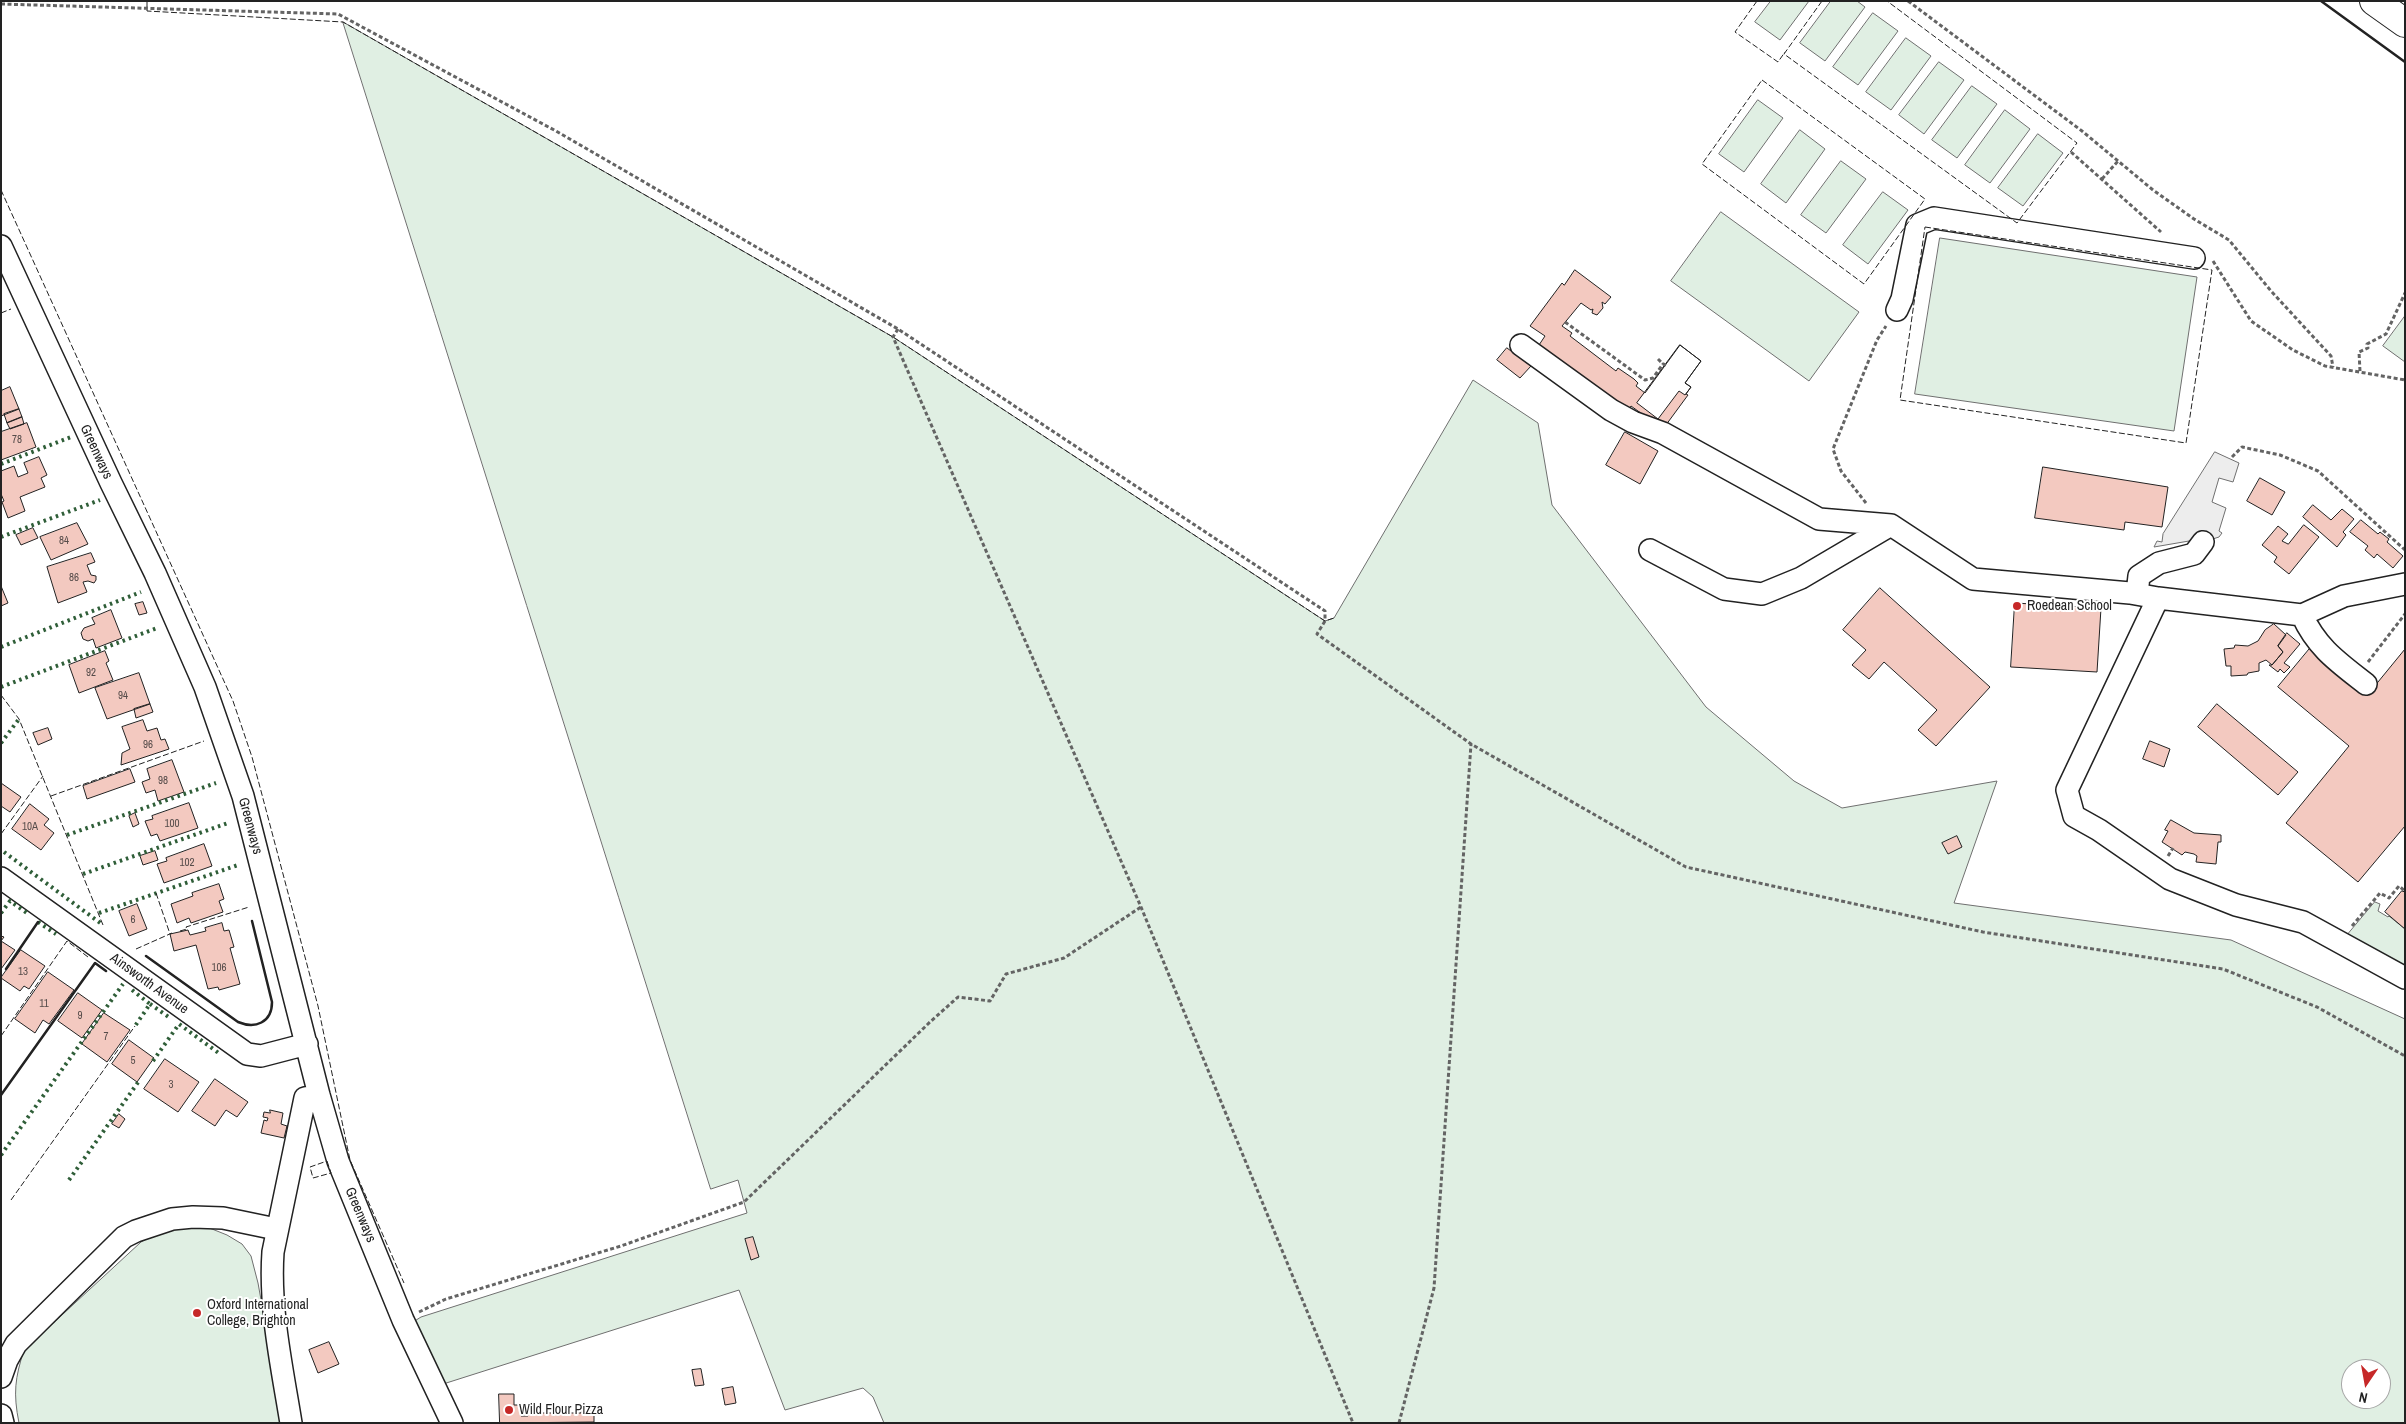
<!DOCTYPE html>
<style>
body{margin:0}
#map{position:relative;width:2406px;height:1424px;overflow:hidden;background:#fff;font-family:"Archivo Narrow",sans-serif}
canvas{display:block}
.frame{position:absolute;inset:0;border:2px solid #222;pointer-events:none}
.north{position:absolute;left:2341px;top:1359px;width:50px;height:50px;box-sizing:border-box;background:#fff;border:1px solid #a7a7a7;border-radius:50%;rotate:192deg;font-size:14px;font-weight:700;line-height:20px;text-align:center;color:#222}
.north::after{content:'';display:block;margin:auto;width:18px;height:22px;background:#c62828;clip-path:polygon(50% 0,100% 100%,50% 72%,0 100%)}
</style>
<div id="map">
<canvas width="2406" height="1424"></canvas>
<div class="frame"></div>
<div class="north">N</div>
</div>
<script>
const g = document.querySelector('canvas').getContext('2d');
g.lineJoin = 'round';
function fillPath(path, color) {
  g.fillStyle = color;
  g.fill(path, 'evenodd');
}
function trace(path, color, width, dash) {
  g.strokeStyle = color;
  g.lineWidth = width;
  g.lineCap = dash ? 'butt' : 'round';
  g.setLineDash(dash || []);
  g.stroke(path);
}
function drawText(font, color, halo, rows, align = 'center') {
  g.font = font + ' "Archivo Narrow",sans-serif';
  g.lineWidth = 4;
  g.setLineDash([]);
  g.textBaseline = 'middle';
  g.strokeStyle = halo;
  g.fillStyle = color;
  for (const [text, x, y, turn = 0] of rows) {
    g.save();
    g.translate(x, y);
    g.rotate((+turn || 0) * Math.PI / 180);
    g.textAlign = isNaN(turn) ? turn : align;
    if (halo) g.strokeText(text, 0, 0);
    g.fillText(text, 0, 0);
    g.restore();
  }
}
const green = new Path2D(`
 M1771,1H1809L1780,40L1755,22Z
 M1831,1H1857L1865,7L1825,61L1800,43Z
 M1873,13L1898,31L1858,85L1833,67Z
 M343,22L893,337L1325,621L1334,618L1473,380L1538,423L1552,505L1706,707L1794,781L1842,808L1997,781L1954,903L2231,940L2405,1019V1423H884L873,1397L863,1388L785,1410L739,1290L440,1385L413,1322L421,1317L747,1213L738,1180L711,1189ZM2351,1369H2381V1399H2351Z
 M1906,38L1931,56L1891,110L1866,92Z
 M1939,62L1964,80L1924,134L1899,115Z
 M1972,86L1997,104L1957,158L1932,140Z
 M1758,100L1783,118L1744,172L1719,154Z
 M2005,110L2030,129L1990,183L1965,165Z
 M1800,130L1825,149L1786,203L1761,184Z
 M2038,134L2063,153L2023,206L1998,188Z
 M1841,161L1866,179L1826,233L1801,215Z
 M1883,192L1908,210L1868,264L1843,245Z
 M1721,212L1859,312L1809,381L1671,281Z
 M1940,238L2197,277L2174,431L1915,394Z
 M2405,316V362L2383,346Z
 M2375,902L2380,904L2378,911L2388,917L2389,916L2405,929V973L2344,939Z
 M207,1227L227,1235L242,1244L251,1256L258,1283L283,1423H19C13,1393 15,1378 24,1350L141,1242C162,1229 183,1228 207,1227Z`);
fillPath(green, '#e0efe3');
trace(green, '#6f6f6f', 1);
const parking = new Path2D(`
 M2215,452L2239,463L2233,482L2219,478L2212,502L2226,508L2219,531L2222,533L2219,537L2203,542L2189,541L2154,547L2157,541L2162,542L2163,534Z`);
fillPath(parking, '#ededed');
trace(parking, '#6f6f6f', 1);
const building = new Path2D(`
 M1575,270L1611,297L1605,304L1602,302L1603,308L1597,315L1592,313L1593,309L1591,310L1581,303L1562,326L1572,333L1570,336L1616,371L1618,368L1634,379L1638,383L1636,386L1645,393L1680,345L1701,361L1685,383L1691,387L1686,394L1688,395L1663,429L1631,406L1627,412L1539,345L1545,336L1530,326L1562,283L1564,285Z
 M1680,345L1701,361L1685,383L1691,387L1685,395L1679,391L1658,419L1637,403Z
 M1507,348L1531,366L1520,378L1497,360Z
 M10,387L19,409L1,416V391Z
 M19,409L22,417L7,423L4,414Z
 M22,417L24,424L10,429L7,423Z
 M27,423L36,447L1,460V432Z
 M1625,432L1658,451L1640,484L1606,465Z
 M39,457L47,475L41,478L45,487L20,497L25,511L8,518L2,502L4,501L1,494V471L14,466L18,477L28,473L24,463Z
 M2043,467L2168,487L2162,527L2125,522L2124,530L2035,518Z
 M2260,478L2285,492L2272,515L2247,501Z
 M2313,505L2331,520L2342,509L2354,519L2343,532L2346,535L2337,547L2303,517Z
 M2361,520L2378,534L2380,532L2389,539L2387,542L2403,556L2393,568L2377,554L2374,558L2365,550L2368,546L2350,532Z
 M77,523L88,544L51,560L40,537Z
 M2304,525L2319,537L2289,574L2274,562L2277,557L2262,545L2278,526L2288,534L2282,541L2288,544Z
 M33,528L38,538L21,545L16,535Z
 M91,553L95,562L87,565L91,575L96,576V580L94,583L88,581L83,582L87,592L58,603L47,567Z
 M1,586L8,603L1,606Z
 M1880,588L1990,687L1936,746L1918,730L1937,710L1884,662L1869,679L1852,665L1866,650L1843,630Z
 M143,602L147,613L139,615L135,604Z
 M2015,603L2101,608L2097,672L2011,667Z
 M111,610L122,638L96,648L93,639L88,641L83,639L81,633L84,628L95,624L92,618Z
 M2274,624L2286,635L2278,646L2283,652L2272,665L2266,660L2259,663V671L2248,673L2247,675L2231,676V666H2226L2224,649L2234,648L2235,645L2248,646L2258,641L2265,630Z
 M2287,633L2300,644L2284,663L2290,667L2284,673L2280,669L2278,672L2269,665H2272L2283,652L2278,646Z
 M2312,646L2369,693L2405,649V826L2358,882L2286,823L2349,746L2278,687Z
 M105,651L109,661L106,663L113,680L79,693L69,665Z
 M139,673L150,704L107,719L95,688Z
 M150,704L153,712L136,718L134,709Z
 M2217,704L2298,772L2278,795L2198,727Z
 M143,720L147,731L157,728L161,740L165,739L169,749L121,765L122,753L130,749L122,727Z
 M48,728L52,739L38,745L33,733Z
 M2150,741L2170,749L2164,767L2143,759Z
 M172,760L184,792L158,801L155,790L146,793L142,782L150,779L147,769Z
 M130,769L135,782L87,799L83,786Z
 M1,783L21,797L10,812L1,806Z
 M189,803L198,828L160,841L157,834L151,836L145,821L153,819L152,816Z
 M30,804L49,819L44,825L54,833L41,850L12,829Z
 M135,813L139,824L133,827L129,816Z
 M2171,820L2194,833L2221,835V842H2218L2216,864L2196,862L2197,856L2194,854L2185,852L2182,855L2162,842L2168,831L2165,830Z
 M1957,836L1962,847L1948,854L1942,843Z
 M204,844L212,866L164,883L157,864L167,861L166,858Z
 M155,851L158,860L143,865L140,856Z
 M219,884L224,899L219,901L223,912L191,923L189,918L177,923L171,904L193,896L192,893Z
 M2402,891L2405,892V929L2385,912Z
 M137,904L147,929L129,936L119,911Z
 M222,923L224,931L229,930L234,947L230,948L240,984L219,990L218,987L208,989L196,945L174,951L170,934L188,930L190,935L206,931L205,928Z
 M1,936L4,937L1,941L15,950L1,969Z
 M21,950L45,966L29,989L24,986L20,991L1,978Z
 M48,972L74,990L49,1024L43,1020L35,1033L15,1019Z
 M78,993L102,1010L82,1038L58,1021Z
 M104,1013L130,1030L107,1062L82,1044Z
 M129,1040L154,1058L137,1082L112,1064Z
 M165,1059L199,1082L178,1112L144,1089Z
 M215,1079L248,1102L237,1117L226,1110L215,1126L192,1111Z
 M270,1110L283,1113L281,1124L287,1126L284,1138L261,1133L264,1120L267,1121L268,1118L263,1117L264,1112L270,1113Z
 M119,1114L125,1119L119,1128L112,1124Z
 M753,1237L759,1257L751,1260L745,1239Z
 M329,1342L339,1364L318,1373L309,1350Z
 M701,1369L704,1385L695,1386L692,1370Z
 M733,1387L736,1403L725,1405L722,1389Z
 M499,1394H514V1405H521V1416H528V1413H556V1406H565V1413H581V1408H591V1413H594V1422L500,1423Z`);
fillPath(building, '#f3c9c0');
trace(building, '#222', 1);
const minor = new Path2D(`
 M1,246L111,483L155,573L205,687L243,796L319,1095L338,1161L403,1320L452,1423
 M1897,310L1902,299L1917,225L1934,218L2194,258
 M1521,345L1611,410L1633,422L1663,433L1819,519L1891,525L1973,579L2130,593L2158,598L2302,615L2344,596L2405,584
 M1650,550L1724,589L1762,594L1801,578L1891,525
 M2137,594L2139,576L2159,563L2194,554L2203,542
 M2158,598L2067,790L2074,816L2099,830L2170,879L2236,905L2303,922L2405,978
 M2302,615C2317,648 2338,662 2366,684
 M1,878L247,1054L261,1056L307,1044
 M1,1377L7,1360L16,1344L124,1237L136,1231L172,1219L193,1217L223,1218L276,1229
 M1,1415L3,1423
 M291,1423C282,1367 269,1309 273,1252L305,1098L319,1095`);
const major = new Path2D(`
 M2374,1L2405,23`);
trace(minor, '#222', 24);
trace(major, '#222', 30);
trace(new Path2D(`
 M1908,1L2082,131L2153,190L2194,219L2229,240L2271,291L2331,356L2333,367
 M1,4L338,14L556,131L898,329L1325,611V621L1317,634L1471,744L1686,867L1983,932L2223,969L2317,1007L2405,1056
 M2071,152L2161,232
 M2102,179L2118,161
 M2213,261L2251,321L2293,350L2325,366L2405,380
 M1565,322L1645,380L1653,378L1663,364L1666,365
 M898,329L893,337L1141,907L1353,1423
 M1658,359L1663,364
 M2360,371L2359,352L2368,348L2367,344L2386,334L2405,293
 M2232,457L2242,447L2280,455L2318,471L2405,550
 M1866,503L1841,471L1833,449L1877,340L1886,326
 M2368,662L2405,614
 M2168,856L2173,848
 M2352,926L2380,893L2389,898L2399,886L2405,891
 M419,1312L446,1299L621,1246L744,1202L930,1022L958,997L990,1001L1006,974L1064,958L1141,907
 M1399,1423L1434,1288L1471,744`), '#646464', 3, [4, 2.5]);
trace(minor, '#fff', 21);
trace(major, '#fff', 28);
trace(new Path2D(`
 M1,464L71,437
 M1,537L100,500
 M1,647L141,592
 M1,687L157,628
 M1,743L19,719
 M67,835L216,783
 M4,852L103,925
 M83,874L228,823
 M1,913L10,901L27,913
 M99,913L238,865
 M38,922L56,934
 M132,990L150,1004L135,1026
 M150,1004L170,1018
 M153,1061L179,1024L220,1054
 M1,1155L123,984
 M69,1180L139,1081`), '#2f5e38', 4, [2.5, 4]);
trace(new Path2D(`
 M147,1V11L343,22L893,337L1325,621L1334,618
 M1757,1L1735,32L1778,62L1785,52
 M1822,1L1784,54L2017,223L2077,143L1887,1
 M1762,80L1925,199L1864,284L1702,164Z
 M1,190L233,701L252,757L318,1006L350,1160L404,1283
 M1925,227L2212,270L2186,443L1900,400Z
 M1,313L11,309
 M1,695L19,719L103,925
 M51,796L204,741
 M1,834L43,776
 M156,893L170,934
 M180,931L187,929L186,927L249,907
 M136,949L172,933
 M1,1036L67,941L88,957
 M327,1161L331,1173L313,1178L310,1167Z
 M11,1200L135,1026`), '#222', 1, [6, 2.5]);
trace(new Path2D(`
 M2321,1L2405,62
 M146,956L238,1022C255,1029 272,1023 272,1002L252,921
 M6,969L38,922
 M1,1095L95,963L106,971`), '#222', 2.5);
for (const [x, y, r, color] of [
 [2017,606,5,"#c62828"],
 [197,1313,5,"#c62828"],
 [509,1410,5,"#c62828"]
]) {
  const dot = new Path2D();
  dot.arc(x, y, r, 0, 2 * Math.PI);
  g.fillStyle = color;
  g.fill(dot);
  trace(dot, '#fff', 2);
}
drawText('11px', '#564c4a', null, [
 ["78",17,440],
 ["84",64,541],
 ["86",74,578],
 ["92",91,673],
 ["94",123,696],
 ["96",148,745],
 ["98",163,781],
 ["100",172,824],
 ["10A",30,827],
 ["102",187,863],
 ["6",133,920],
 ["106",219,968],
 ["13",23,972],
 ["11",44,1004],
 ["9",80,1016],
 ["7",106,1037],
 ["5",133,1061],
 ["3",171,1085]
]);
drawText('14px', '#222', '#fff', [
 ["Greenways",96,452,65],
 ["Greenways",250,826,75],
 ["Ainsworth Avenue",149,984,36],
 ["Greenways",360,1215,67]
]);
drawText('14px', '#222', '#fff', [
 ["Roedean School",2027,606],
 ["Oxford International",207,1305],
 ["College, Brighton",207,1321],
 ["Wild Flour Pizza",519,1410]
], 'left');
</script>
